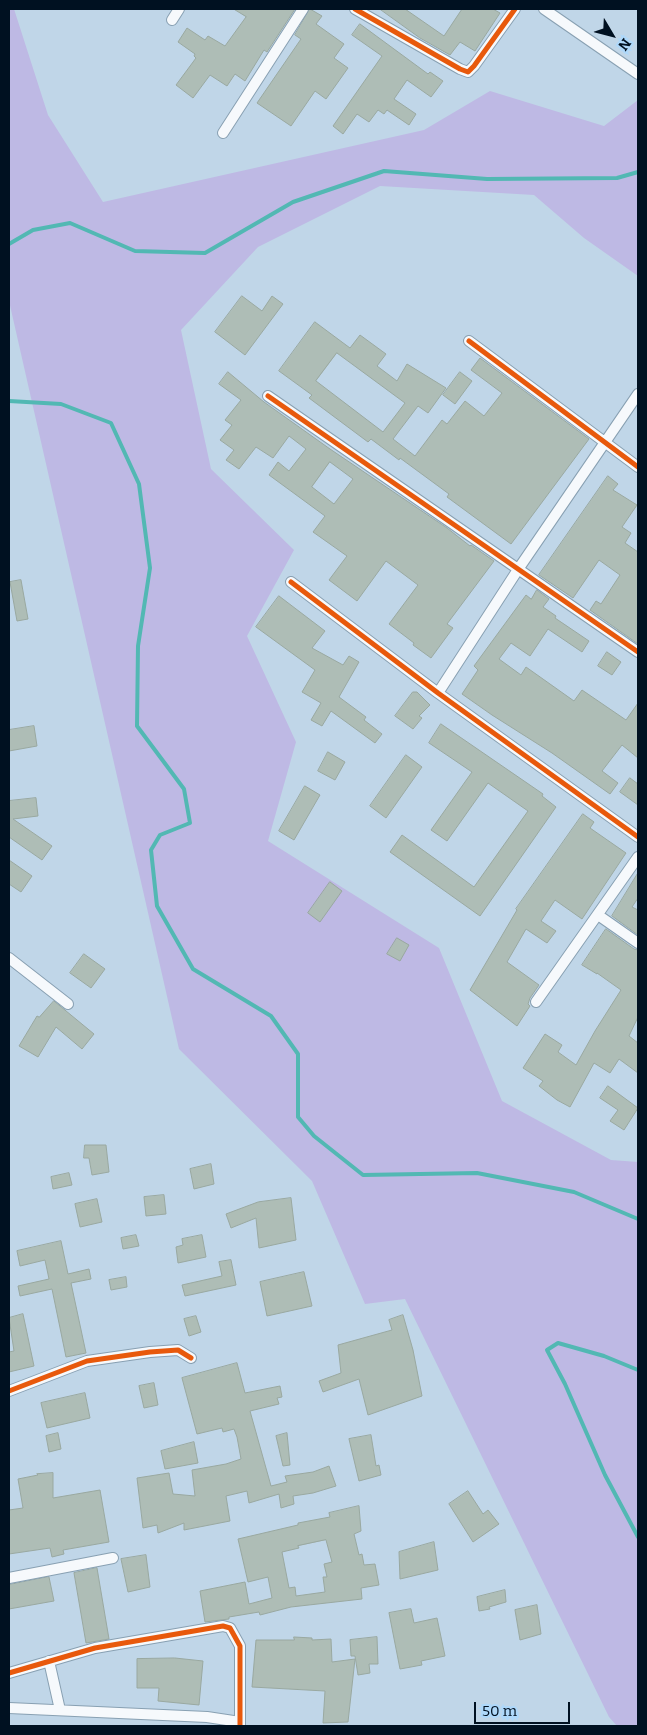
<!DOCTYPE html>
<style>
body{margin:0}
#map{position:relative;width:647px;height:1735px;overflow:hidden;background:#c0d6e8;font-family:Bitter,serif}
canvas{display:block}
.frame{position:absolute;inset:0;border:10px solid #001121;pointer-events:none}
.north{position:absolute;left:587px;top:10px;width:50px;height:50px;-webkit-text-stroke:4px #aed8fa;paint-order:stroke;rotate:127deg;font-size:14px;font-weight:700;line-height:20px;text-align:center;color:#001121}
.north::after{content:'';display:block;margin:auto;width:18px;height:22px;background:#001121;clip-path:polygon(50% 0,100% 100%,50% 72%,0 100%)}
.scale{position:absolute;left:474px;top:1702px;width:96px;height:22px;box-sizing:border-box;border:2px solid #001121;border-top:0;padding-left:6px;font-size:15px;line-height:18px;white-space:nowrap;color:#001121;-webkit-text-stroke:4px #aed8fa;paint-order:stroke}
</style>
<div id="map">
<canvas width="647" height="1735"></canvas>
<div class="frame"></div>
<div class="north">N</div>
<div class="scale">50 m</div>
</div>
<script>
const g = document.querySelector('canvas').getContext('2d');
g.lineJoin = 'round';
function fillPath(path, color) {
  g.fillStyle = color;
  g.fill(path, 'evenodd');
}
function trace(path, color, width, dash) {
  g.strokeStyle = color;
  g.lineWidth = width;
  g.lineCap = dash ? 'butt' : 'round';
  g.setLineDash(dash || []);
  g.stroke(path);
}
fillPath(new Path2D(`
 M9,9H14L48,115L103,202L424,130L490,91L604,126L638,100V276L584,238L534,195L380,186L258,247L181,330L211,469L294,550L247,636L296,742L268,841L439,948L502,1101L611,1160L638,1162V1726H617L609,1717L405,1299L365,1304L312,1181L179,1049L9,301Z`), '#beb9e4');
trace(new Path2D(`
 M9,244L33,230L70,223L135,251L205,253L293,202L384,171L487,179L617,178L638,172
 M9,401L61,404L111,423L139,484L150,568L138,646L137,726L184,789L190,823L160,835L151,850L157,906L193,969L271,1016L298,1054V1117L314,1136L363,1175L477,1173L574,1192L638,1219
 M638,1370L604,1356L558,1343L547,1350L565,1384L605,1475L638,1537`), '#52b8b3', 4);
const building = new Path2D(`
 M234,9H295L267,52L264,50L245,81L235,74L227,86L210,75L193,98L176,85L196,58L194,56L195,54L178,42L187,28L205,40L208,36L225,46L246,17Z
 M310,9L322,16L316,24L344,44L334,58L348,68L326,99L315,91L291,126L257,103L301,39L295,35Z
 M380,9H405L444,36L462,9H493L500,13L475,51L460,42L450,55L420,38Z
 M360,24L428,74L430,72L443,81L431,97L407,80L394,99L416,114L409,125L387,110L384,114L378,110L369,122L357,114L343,134L333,126L382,56L352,35Z
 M242,296L262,311L272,296L283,304L245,355L215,332Z
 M315,322L350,348L360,335L386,354L377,366L397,381L407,364L446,388L428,413L418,406L393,439L415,456L442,420L447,424L465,401L484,416L502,393L471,370L480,358L589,439L511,544L447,497L449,494L400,458L399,460L371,439L368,442L309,398L312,395L279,371ZM337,353L405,403L383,432L316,381Z
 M228,372L264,402L330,449L447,528L470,546L471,545L494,561L447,624L453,628L431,658L413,645L414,643L389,624L418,585L386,561L357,601L329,580L347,556L313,532L325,516L269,475L278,462L289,471L306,449L289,436L273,458L256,447L239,469L226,460L234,450L220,440L232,425L225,420L241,400L219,384ZM330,462L353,479L334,504L312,487Z
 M460,372L472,381L455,404L443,395Z
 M608,476L618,484L613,490L637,505L622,527L631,533L625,543L638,552V644L590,610L596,601L601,604L620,575L599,560L573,598L539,575Z
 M21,580L28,619L17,621L10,582Z
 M537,590L549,599L543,607L556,616L555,618L589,641L582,652L548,629L530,656L511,643L499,659L521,675L526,667L574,701L582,690L626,720L638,703V758L622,745L602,771L618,783L610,794L552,753L492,715L462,694L478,670L474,666L515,610L526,595L531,599Z
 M279,596L325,631L312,648L343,665L349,656L359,662L339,697L366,717L364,720L382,734L375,743L331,711L322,726L311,720L321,703L302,692L315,670L256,627Z
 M607,652L621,662L612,675L598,666Z
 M413,692H417L430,705L419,716L422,718L413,729L395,716Z
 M441,724L543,794L542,796L556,807L480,916L390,852L402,835L474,887L528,811L488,783L447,841L431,830L472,772L429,743Z
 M34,726L37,746L9,751V730Z
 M328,752L345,762L335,780L318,771Z
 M406,755L422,767L386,818L370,806Z
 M630,778L638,784V805L620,792Z
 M305,786L320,795L294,840L279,831Z
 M36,798L38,816L13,819L52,846L42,860L9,837V801Z
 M583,814L594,822L590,828L626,853L582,919L555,900L541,921L556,931L547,943L526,929L507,962L539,985L530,998L528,1004L530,1006L517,1026L470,990L517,910L516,909Z
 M9,860L32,876L21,892L9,884Z
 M638,873V898L632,907L638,910V935L612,916Z
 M330,882L342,891L320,922L308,913Z
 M606,929L634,949L638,950V1017L629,1036L638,1043V1073L619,1059L610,1073L594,1063L570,1107L557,1100L539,1086L543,1081L523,1068L545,1034L562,1045L558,1052L576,1065L595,1031L621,990L597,973V974L582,965Z
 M397,938L409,945L400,961L387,954Z
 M84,954L105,969L91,988L70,973Z
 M54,1001L94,1034L82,1049L56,1027L38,1057L19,1046L37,1016L39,1017Z
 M608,1086L638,1108L624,1130L610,1121L618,1110L600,1098Z
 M85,1145H106L109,1172L92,1175L89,1158H84Z
 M211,1164L214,1184L194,1189L190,1169Z
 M69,1173L72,1185L53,1189L51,1177Z
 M164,1195L166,1214L146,1216L144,1197Z
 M291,1198L296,1240L259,1248L256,1218L231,1228L226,1214L258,1202Z
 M97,1199L102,1222L80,1227L75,1204Z
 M136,1235L139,1246L123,1249L121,1238Z
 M202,1235L206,1257L178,1263L176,1247L183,1245L182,1239Z
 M61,1241L68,1274L89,1269L91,1279L71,1283L86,1353L66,1357L52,1289L20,1296L18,1286L49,1279L45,1260L20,1266L17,1251Z
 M231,1260L236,1285L185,1296L182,1285L222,1276L219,1262Z
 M304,1272L312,1306L267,1316L260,1282Z
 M126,1277L127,1287L111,1290L109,1280Z
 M23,1314L34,1366L9,1372V1352L14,1351L9,1318Z
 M403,1315L413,1350L422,1396L368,1415L359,1379L323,1392L319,1381L341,1373L338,1345L392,1330L389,1320Z
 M196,1316L201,1332L189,1336L184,1319Z
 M237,1363L245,1393L280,1386L282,1397L277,1398L279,1404L250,1411L271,1486L287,1482L285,1476L313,1472L329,1466L336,1486L313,1493L293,1496L294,1504L281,1508L279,1494L249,1503L247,1491L226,1496L230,1521L184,1530V1523L158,1533L157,1525L143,1528L137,1478L169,1473L173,1494L195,1496L192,1470L226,1464L241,1459L237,1437L234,1429L223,1432L222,1428L197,1434L182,1378Z
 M154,1383L158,1405L144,1408L139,1386Z
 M85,1393L90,1418L47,1428L41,1403Z
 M58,1433L61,1449L49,1452L46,1436Z
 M287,1433L290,1465L283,1466L276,1436Z
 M371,1435L376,1466L379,1465L381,1475L359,1481L349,1439Z
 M194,1442L198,1463L165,1469L161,1451Z
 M53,1473V1498L100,1490L109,1542L63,1550L64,1554L52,1557L50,1548L9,1554V1510L23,1508L18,1479L38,1475L37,1474Z
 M468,1491L483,1514L488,1510L499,1524L473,1542L449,1504Z
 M359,1506L361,1531L354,1534L359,1555L362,1554L364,1565L375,1564L379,1585L361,1588L362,1599L291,1607L260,1615L259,1612L229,1617V1619L205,1622L200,1591L245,1582L249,1604L272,1598L268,1577L248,1582L238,1539L298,1525V1523L330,1517L329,1513ZM326,1540L332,1562L324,1564L327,1577H323L325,1592L296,1596L295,1587L289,1588L282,1552L299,1548L298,1546Z
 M434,1542L438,1570L400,1579L399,1552Z
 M146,1555L150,1587L128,1592L121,1559Z
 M97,1568L109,1639L86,1643L74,1573Z
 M49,1577L54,1601L9,1609V1585Z
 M505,1590L506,1602L489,1607L490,1609L479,1611L477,1597Z
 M537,1605L541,1634L520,1640L515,1610Z
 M411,1609L414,1623L437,1618L445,1656L421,1661L422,1665L400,1669L389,1613Z
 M294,1637L312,1638V1640L331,1639L332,1662L355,1659L348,1722L323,1723L325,1691L252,1687L256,1640H294Z
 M377,1637L378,1664H369L370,1673L358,1675L355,1656H351L350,1640Z
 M175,1658L203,1661L199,1705L158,1701L159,1688H137V1659Z`);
fillPath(building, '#aebdb6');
trace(building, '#99a8a0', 1);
const street = new Path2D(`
 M355,9L460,69L468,72L474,66L515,9
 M544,9L638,74
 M172,20L179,9
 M223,133L303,9
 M469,341L638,467
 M268,396L638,652
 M291,582L438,693L638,837
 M438,693L519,568L638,394
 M598,915L638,943
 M9,958L68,1004
 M536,1002L638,857
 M9,1391L87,1361L150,1352L178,1350L191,1358
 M9,1578L113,1558
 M49,1661L60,1710
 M9,1673L95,1648L223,1626L230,1628L240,1646V1726
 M9,1708L207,1717L240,1722`);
trace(street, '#88a0b2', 12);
trace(street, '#f6f9fc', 10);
trace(new Path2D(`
 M355,9L460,69L468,72L474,66L515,9
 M469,341L638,467
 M268,396L638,652
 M291,582L438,693L638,837
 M9,1391L87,1361L150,1352L178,1350L191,1358
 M9,1673L95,1648L223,1626L230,1628L240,1646V1726`), '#e8590c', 5);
</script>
